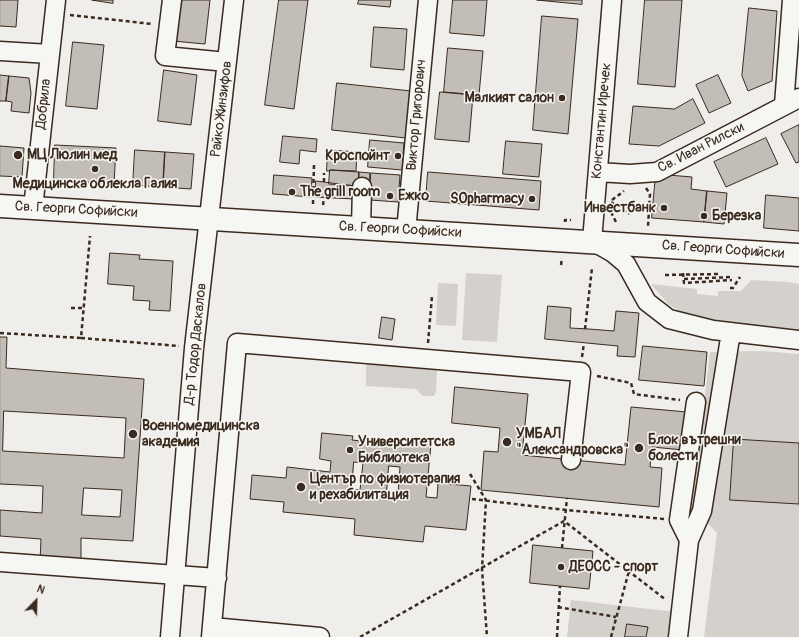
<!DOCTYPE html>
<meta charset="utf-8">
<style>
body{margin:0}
#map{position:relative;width:799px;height:637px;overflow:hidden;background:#efeeea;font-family:Pangolin,sans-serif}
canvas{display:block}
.north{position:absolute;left:16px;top:581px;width:40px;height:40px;-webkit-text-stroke:3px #f6f6f2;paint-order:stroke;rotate:23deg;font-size:11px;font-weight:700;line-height:16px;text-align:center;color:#3b2a1e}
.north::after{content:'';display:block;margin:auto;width:14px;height:18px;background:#3b2a1e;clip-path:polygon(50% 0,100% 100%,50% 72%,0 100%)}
</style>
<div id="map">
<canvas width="799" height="637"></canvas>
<div class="north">N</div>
</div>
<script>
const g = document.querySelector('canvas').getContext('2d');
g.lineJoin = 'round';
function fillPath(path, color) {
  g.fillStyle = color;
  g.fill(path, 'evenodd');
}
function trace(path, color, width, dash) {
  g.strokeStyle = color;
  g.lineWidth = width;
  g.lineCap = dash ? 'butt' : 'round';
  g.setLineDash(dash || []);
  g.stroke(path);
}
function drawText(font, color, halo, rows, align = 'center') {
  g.font = font + ' Pangolin,sans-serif';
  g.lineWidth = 3;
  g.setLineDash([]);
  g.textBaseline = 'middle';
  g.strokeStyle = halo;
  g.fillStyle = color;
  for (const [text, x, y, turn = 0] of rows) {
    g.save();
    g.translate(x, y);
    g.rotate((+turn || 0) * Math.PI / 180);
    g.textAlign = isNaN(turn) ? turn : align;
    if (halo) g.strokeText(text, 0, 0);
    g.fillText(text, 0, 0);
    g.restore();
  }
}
fillPath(new Path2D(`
 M466,273L502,275L497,342L462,340Z
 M751,280L789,282L799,284V330L718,322L687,316L668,304L651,284L697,289V294L718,296V291H741Z
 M438,283L458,284L456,326L436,325Z
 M763,351L799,354V637H704L717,533L692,507L710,352Z
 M368,362L437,365L436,392L434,396H423L416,389L366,386V366Z
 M571,600L676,612L674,637H567Z`), '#d4d1cc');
const building = new Path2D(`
 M0,0H18L16,27L0,26Z
 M92,0H113V3Z
 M178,0H210L205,44L173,41Z
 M279,0H308L294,109L265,105Z
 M359,0H391L390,7L358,4Z
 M453,0H487L484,36L450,33Z
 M537,0H582V4Z
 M645,0H682L675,87L638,84Z
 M749,8L777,11L772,81L748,91L742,76Z
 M542,16L578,19L568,134L533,130Z
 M374,27L407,29L404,70L371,67Z
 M73,42L104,45L97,109L66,106Z
 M448,48L483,51L479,95L444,92Z
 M164,70L197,75L191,125L158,121Z
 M0,75L9,76L6,101H0Z
 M718,75L731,103L709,113L696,85Z
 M9,76L29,78L31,93L29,113L11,111L12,102L6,101Z
 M337,83L411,91L406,138L332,130Z
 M440,92L473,95L469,142L435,139Z
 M693,99L705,123L659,146L629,144L633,106L674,109Z
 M799,125V162L796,163L781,134Z
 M283,136L317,139L316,152L300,150L299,164L280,162Z
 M766,138L778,164L726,187L714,162Z
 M370,140L404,143L402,170L368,167Z
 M506,141L542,144L539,177L503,174Z
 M55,145L116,148L114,184L54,180Z
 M0,146L24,148L22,177L0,176Z
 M135,150L165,152L163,187L133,185Z
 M328,150L357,152L356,171L330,170V171H327Z
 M165,152L194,154L191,189L163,187Z
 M330,170L359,172V186L329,184Z
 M359,172L370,173L369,184H359Z
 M428,172L541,181L539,210L426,201Z
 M371,173L400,175L398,202L370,200Z
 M656,174L692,177L691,189L707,191L704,222L652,218Z
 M274,175L312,178L311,197L273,194Z
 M316,181L355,186L354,199L315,197Z
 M707,191L727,193L724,224L704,222Z
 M766,195L799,198V231L764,228Z
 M110,253L140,255L139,259L173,261L170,311L149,310L150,301L133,300L134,286L108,284Z
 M548,306L571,308L570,328L589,329L614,331L616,311L639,313L635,357L617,356L618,346L545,339Z
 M382,317L395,319L392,340L379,338Z
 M0,337H7L6,368L144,379L133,541L81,538V563L40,561L41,539L0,536V510L42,513L43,486L0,484ZM4,411L126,418L124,458L3,451ZM84,488L122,490L120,517L82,515Z
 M643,346L707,352L704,386L639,380Z
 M455,387L528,394L522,455L625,465L631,407L687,412L683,450L652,447L650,467L662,468L659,507L481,490L484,451L498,452L500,428L452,423Z
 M322,433L353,436L352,440L411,446V442L431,444L426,497L437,498L438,483L471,486L466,530L425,526L423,542L354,535L355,519L283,512L284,502L250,499L252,475L286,478L287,467L330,472L331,461L320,459ZM354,462L363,463L360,490L352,489ZM389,466L400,467L398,494L387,492Z
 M734,439L799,443V504L730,500Z
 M533,545L593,551L589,589L530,583Z
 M627,624L648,627L646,637H625Z`);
fillPath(building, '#c2bdb7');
trace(building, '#3b2a1e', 1);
const minor = new Path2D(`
 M172,0L165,56L227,62
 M612,0L592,241L613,253L626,264L647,302L669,319L713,330L799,340
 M0,51L50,54
 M784,105L792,0
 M598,172L630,174L657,172L799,98
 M33,208L56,0
 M361,228L362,187
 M406,231L428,0
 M689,540L702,511L731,332
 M0,562L217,578
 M212,627L320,637
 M170,637L194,348L234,0
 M211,637L237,343L581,372L571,460
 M678,637L689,540L679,520L696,402`);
const major = new Path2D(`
 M0,206L799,255`);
trace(minor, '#3b2a1e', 21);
trace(major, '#3b2a1e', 25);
trace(new Path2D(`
 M70,15L152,24
 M324,182V173
 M646,188L650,194L648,226
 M612,200L624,191
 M611,202L629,214
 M313,204L314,164
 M323,205L324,197
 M611,212L617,224
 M565,222V220H571
 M561,265L562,258
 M683,273L684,283L732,280
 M665,275L718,274
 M684,279L732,277
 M730,288H733L740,277
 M71,308H84
 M585,329L592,268
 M0,333L81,338L90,236
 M81,338L179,346
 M428,343L432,296
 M582,357L584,343
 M597,376L631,383L634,394L680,400
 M470,474L486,500L482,569L487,637
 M472,499L566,510L664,519
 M562,548L567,498
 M558,607L616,617
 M360,637L564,521L666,600
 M557,637L560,586
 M611,637L629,571`), '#3b2a1e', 2.5, [4, 3]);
trace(minor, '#f6f6f2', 18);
trace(major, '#f6f6f2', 22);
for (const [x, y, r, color] of [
 [562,98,4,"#3b2a1e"],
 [18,155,5,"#3b2a1e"],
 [398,156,4,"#3b2a1e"],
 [95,169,4,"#3b2a1e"],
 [292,192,4,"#3b2a1e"],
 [390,196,4,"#3b2a1e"],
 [532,199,4,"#3b2a1e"],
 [664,208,4,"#3b2a1e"],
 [704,216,4,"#3b2a1e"],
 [133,434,5,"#3b2a1e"],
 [507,442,5,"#3b2a1e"],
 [639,448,5,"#3b2a1e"],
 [350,450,4,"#3b2a1e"],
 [301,487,5,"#3b2a1e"],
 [561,567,4,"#3b2a1e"]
]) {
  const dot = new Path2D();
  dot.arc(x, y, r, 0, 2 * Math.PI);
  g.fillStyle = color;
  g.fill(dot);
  trace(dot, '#f6f6f2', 1.5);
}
drawText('bold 14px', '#3b2a1e', '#f6f6f2', [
 ["Малкият салон",554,98,"right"],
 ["МЦ Люлин мед",27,155],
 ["Кроспойнт",390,156,"right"],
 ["Медицинска облекла Галия",95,184,"center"],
 ["The grill room",300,192],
 ["Ежко",398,196],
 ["SOpharmacy",524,199,"right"],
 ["Инвестбанк",656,208,"right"],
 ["Березка",712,216],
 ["Военномедицинска",142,426],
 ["академия",142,442],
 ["УМБАЛ",516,434],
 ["\"Александровска\"",516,450],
 ["Блок вътрешни",648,440],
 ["болести",648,456],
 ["Университетска",358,442],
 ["Библиотека",358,458],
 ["Център по физиотерапия",310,479],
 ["и рехабилитация",310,495],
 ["ДЕОСС - спорт",569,567]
], 'left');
drawText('14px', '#3b2a1e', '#f6f6f2', [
 ["Добрила",44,104,-84],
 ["Райко Жинзифов",222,109,-83],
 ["Виктор Григорович",417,115,-85],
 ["Константин Иречек",602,121,-85],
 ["Св. Иван Рилски",701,148,-27],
 ["Св. Георги Софийски",76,210,3],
 ["Св. Георги Софийски",400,230,3],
 ["Св. Георги Софийски",723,250,4],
 ["Д-р Тодор Даскалов",196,344,-84]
]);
</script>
